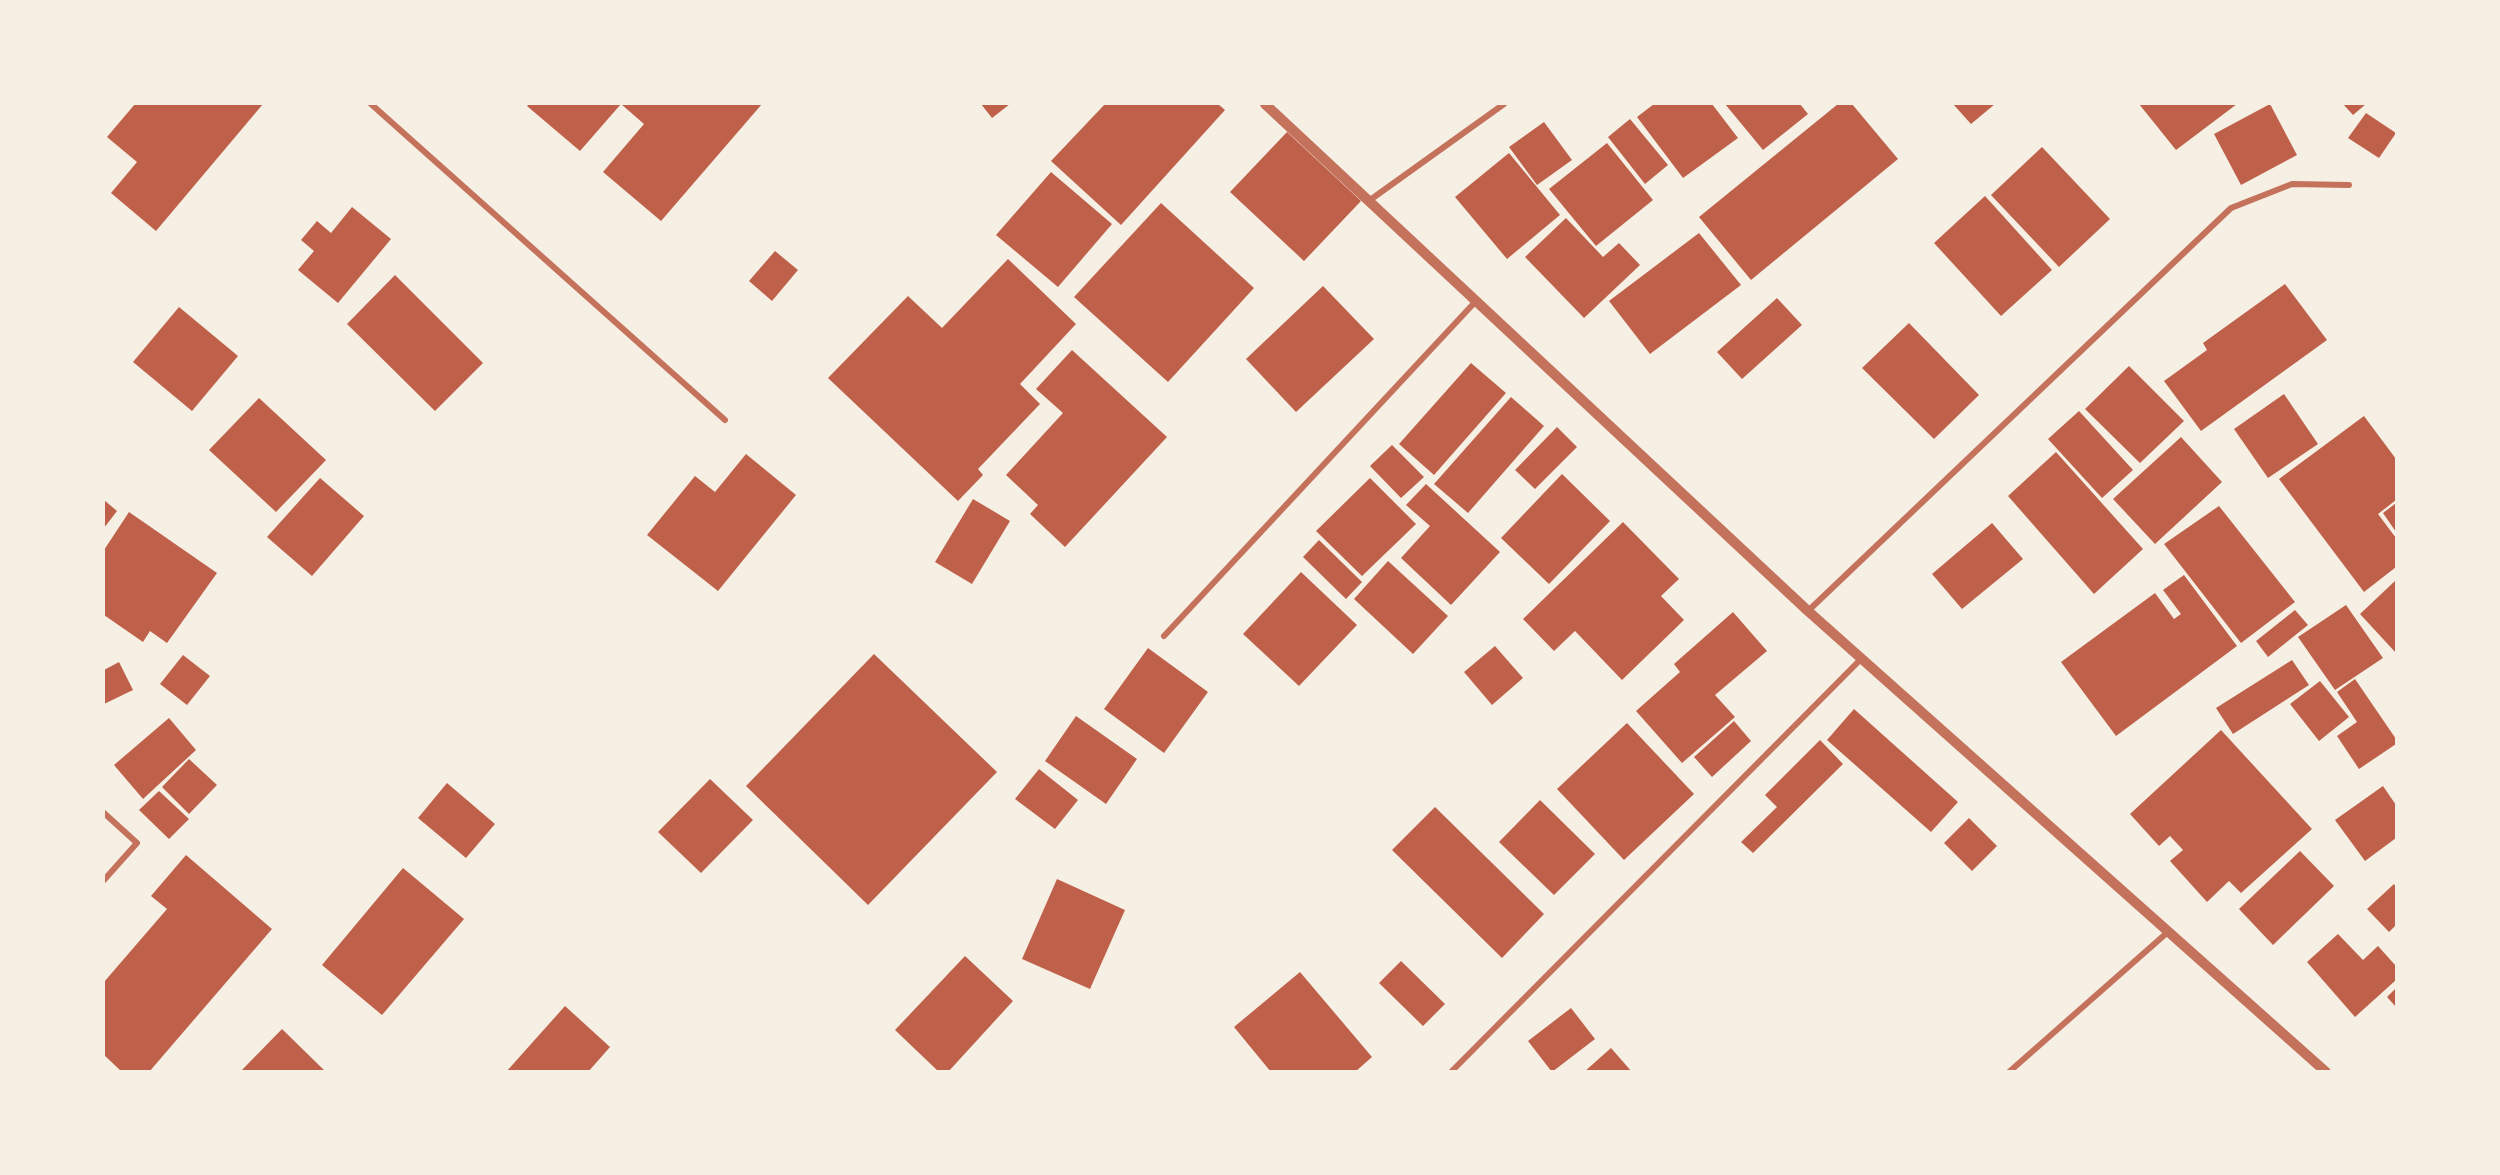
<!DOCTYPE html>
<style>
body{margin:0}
#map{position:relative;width:2500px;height:1175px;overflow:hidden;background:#f6efe4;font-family:Lato,sans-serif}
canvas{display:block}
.frame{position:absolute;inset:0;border:105px solid #f6efe4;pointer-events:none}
</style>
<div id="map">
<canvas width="2500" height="1175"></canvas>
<div class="frame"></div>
</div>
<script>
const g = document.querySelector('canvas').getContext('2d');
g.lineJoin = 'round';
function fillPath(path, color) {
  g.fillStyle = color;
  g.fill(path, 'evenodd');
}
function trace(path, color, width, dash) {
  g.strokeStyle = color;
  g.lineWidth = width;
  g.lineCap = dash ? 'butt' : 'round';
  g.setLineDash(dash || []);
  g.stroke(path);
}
fillPath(new Path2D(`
 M135,104H263L156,231L111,193L137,162L107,137Z
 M529,104H762L661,221L603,172L644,124L621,104L580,151L527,106Z
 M981,104H1010L992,118Z
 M1105,104H1218L1225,110L1121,225L1051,161Z
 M1654,104H1712L1738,138L1683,178L1637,117Z
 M1725,104H1800L1808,114L1763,150Z
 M1838,104H1852L1898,159L1751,280L1699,217Z
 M1953,104H1995L1971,124Z
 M2139,104H2237L2176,150Z
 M2270,104L2297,155L2241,185L2214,134Z
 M2343,104H2366L2353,115Z
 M2366,113L2396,133L2379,158L2348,138Z
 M1630,119L1668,165L1645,184L1608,137Z
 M1544,122L1572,160L1537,185L1509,147Z
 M1287,132L1361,201L1304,261L1230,192Z
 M1607,143L1653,200L1596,246L1549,189Z
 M2042,147L2110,219L2059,267L1991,195Z
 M1509,153L1560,215L1507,259L1455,197Z
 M1051,172L1112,224L1058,287L996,235Z
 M1985,196L2052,270L2001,316L1934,243Z
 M1161,203L1254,288L1168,382L1074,297Z
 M352,207L391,239L338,303L298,270L314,251L301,240L317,221L331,233Z
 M1566,218L1603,257L1619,243L1640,265L1584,318L1525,257Z
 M1699,233L1741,285L1650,354L1609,301Z
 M775,251L798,270L772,301L749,281Z
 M1008,259L1076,324L1020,384L1040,404L978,469L983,475L958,501L828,378L908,296L942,328Z
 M395,275L483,363L435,411L347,324Z
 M2285,284L2327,340L2201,431L2164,381L2207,350L2203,343Z
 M1323,286L1374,339L1296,412L1246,359Z
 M1777,298L1802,325L1742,379L1717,352Z
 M179,307L238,356L192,411L133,362Z
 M1909,323L1979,395L1934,439L1862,368Z
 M1072,350L1167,437L1065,547L1030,514L1038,505L1006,475L1063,413L1036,389Z
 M1471,363L1506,393L1434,475L1399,444Z
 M2129,366L2184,421L2140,463L2085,409Z
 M2284,394L2318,444L2268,478L2234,429Z
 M1511,397L1544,426L1468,513L1434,484Z
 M259,398L326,460L276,512L209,450Z
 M2079,411L2133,470L2102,498L2048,439Z
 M2364,416L2396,459V500L2378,514L2396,538V567L2364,592L2279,479Z
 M1557,427L1577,447L1535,489L1515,470Z
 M2181,437L2222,482L2155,544L2113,499Z
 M1392,445L1424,477L1401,498L1370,466Z
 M2056,452L2143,549L2094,594L2008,496Z
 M746,454L796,495L718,591L647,535L695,476L715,492Z
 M1562,474L1610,521L1549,584L1501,538Z
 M320,478L364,516L312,576L267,537Z
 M1370,478L1416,524L1362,576L1316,531Z
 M1426,484L1500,552L1451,605L1401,558L1430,526L1406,505Z
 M973,499L1010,521L972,584L935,562Z
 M104,500L117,511L104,528Z
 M2396,503V532L2383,513Z
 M2219,506L2295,602L2241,643L2164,544Z
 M129,512L217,573L167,643L150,631L143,642L104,615V550Z
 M1623,522L1679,579L1661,596L1684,620L1622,680L1575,631L1554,651L1523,619Z
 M1992,523L2023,559L1962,609L1932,574Z
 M1319,540L1362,582L1346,599L1303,557Z
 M1388,561L1448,616L1413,654L1354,599Z
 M1301,572L1357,625L1299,686L1243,634Z
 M2184,575L2237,646L2116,736L2061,662L2155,593L2174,619L2181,614L2163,590Z
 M2396,580V653L2360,614Z
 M2346,605L2383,658L2335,690L2298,637Z
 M2295,610L2308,625L2268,657L2256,641Z
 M1733,612L1767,651L1715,695L1735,717L1682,763L1636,711L1680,672L1674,664Z
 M1495,646L1523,678L1492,705L1464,672Z
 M1148,648L1208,692L1164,753L1104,709Z
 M874,654L997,772L868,905L746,786Z
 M183,655L210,676L187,705L160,684Z
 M2292,660L2309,685L2233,734L2216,708Z
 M119,662L133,690L104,704V670Z
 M2355,679L2396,739V744L2359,769L2337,736L2357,722L2337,692Z
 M2320,681L2349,717L2319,741L2290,704Z
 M1854,709L1958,802L1931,832L1827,740Z
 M1076,716L1137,759L1106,804L1045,761Z
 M169,718L196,750L143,799L114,765Z
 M1734,721L1751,741L1712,777L1694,757Z
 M1627,723L1694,794L1624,860L1557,789Z
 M2221,730L2312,829L2241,893L2229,881L2207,902L2170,861L2183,850L2170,836L2159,846L2130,814Z
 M1820,740L1843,764L1753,853L1741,842L1777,807L1765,795Z
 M189,759L217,785L189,814L162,787Z
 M1039,769L1078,800L1055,829L1015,799Z
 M710,779L753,820L701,873L658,832Z
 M447,783L495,824L466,858L418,818Z
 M2383,786L2396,805V838L2365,861L2335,820Z
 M159,791L189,819L169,839L139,810Z
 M1540,800L1595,854L1554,895L1499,842Z
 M1435,807L1544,914L1502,958L1392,850Z
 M1969,818L1997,846L1972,871L1944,843Z
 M2300,851L2334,886L2273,945L2239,909Z
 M186,855L272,929L149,1072H122L104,1055V982L167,909L151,896Z
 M403,868L464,919L382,1015L322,965Z
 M1057,879L1125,910L1090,989L1022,959Z
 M2394,884L2396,887V925L2389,932L2367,909Z
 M2338,934L2363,960L2378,946L2396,966V980L2355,1017L2307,962Z
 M965,956L1013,1001L948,1072H939L895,1030Z
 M1401,961L1445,1004L1423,1026L1379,983Z
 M1300,972L1372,1057L1355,1072H1271L1234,1027Z
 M2396,988V1007L2387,997Z
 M565,1006L610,1047L588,1072H506Z
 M1571,1008L1595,1039L1552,1072L1528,1041Z
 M282,1029L326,1072H240Z
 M1611,1048L1632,1072H1584Z`), '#bf614a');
trace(new Path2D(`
 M371,104L725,420
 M1370,200L1504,104
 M1808,611L2231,208L2292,184L2349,185
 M1164,636L1476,301
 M104,813L137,843L104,880
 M1451,1072L1861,659
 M2009,1072L2169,931`), '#c5725c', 6);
trace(new Path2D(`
 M1265,104L1808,611L2326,1072`), '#c5725c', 10);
</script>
